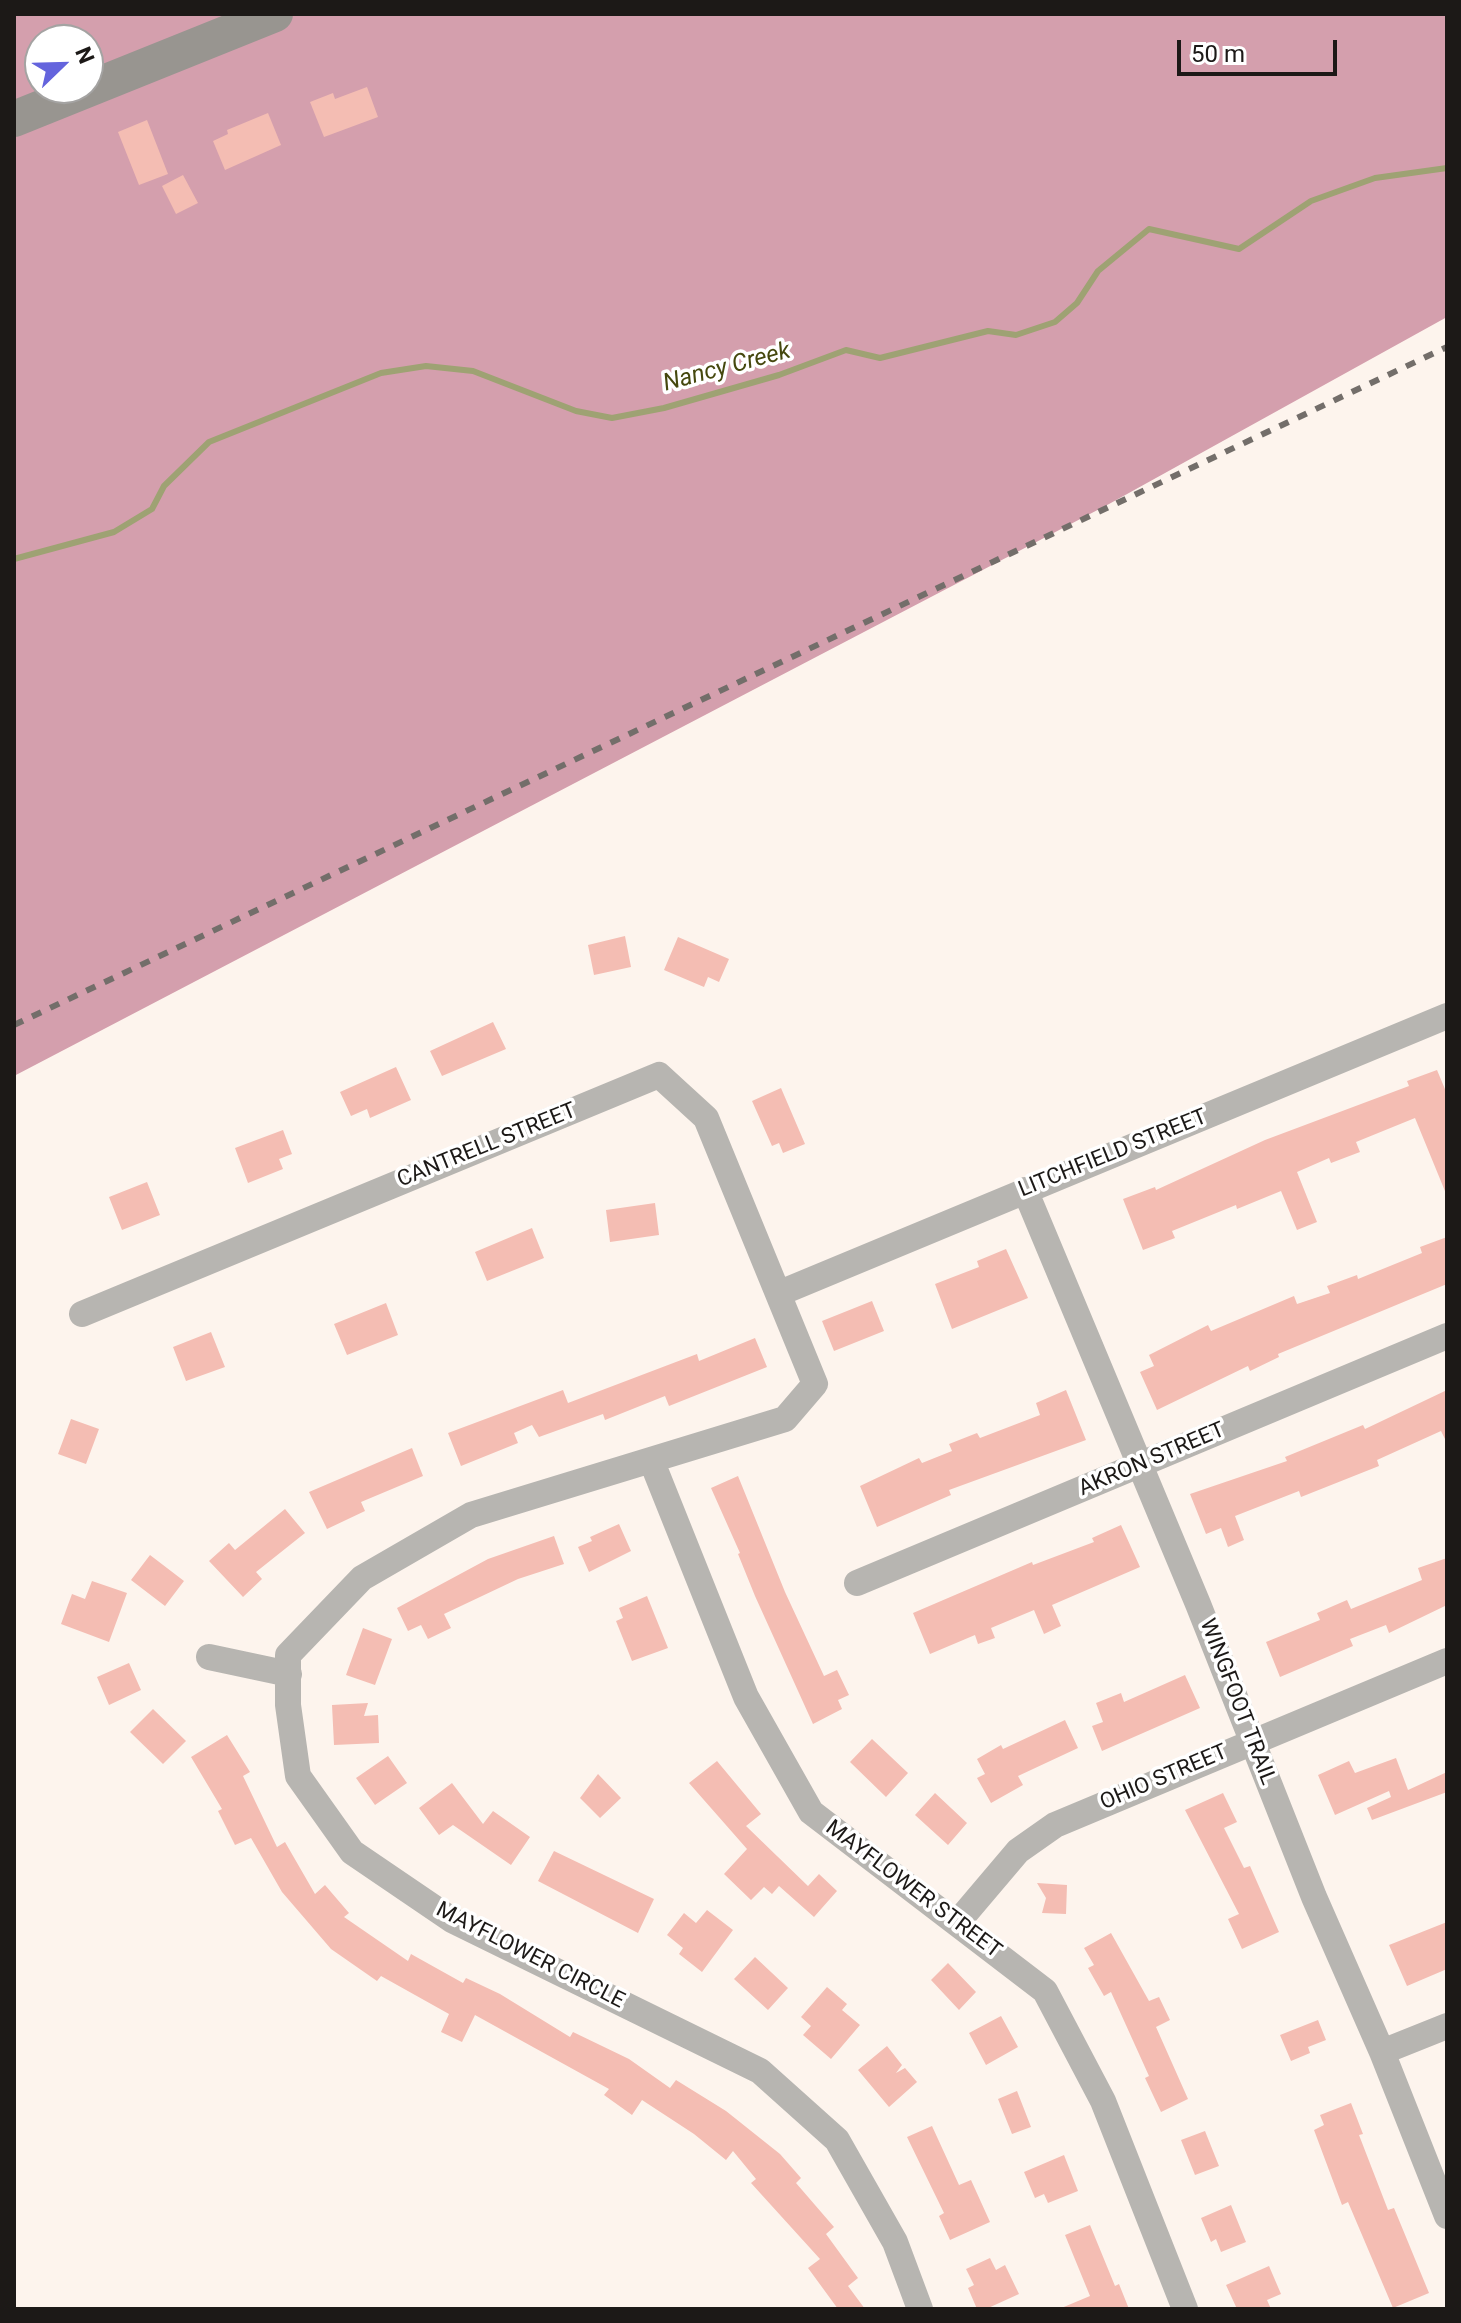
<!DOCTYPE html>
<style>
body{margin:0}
#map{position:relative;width:1461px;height:2323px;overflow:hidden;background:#fdf4ed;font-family:Roboto,sans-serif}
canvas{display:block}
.frame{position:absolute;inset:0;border:16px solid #1c1917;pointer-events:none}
.north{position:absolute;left:24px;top:24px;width:80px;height:80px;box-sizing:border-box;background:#fff;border:2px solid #a4a3a2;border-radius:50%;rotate:67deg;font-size:22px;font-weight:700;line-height:32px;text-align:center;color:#1c1917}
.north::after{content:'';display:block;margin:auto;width:28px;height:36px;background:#6464dd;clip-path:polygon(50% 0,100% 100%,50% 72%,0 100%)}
.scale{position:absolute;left:1177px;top:40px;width:160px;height:36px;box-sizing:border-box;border:4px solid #1c1917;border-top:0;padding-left:10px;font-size:24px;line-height:28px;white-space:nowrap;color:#1c1917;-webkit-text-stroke:6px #fff;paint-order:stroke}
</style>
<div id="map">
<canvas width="1461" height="2323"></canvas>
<div class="frame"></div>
<div class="north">N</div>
<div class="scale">50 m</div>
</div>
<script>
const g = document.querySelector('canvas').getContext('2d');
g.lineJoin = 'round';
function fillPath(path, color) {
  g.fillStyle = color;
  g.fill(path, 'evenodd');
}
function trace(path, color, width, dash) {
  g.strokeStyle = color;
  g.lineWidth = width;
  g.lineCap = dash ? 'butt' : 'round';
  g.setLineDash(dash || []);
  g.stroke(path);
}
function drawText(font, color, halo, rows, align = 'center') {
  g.font = font + ' Roboto,sans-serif';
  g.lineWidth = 7;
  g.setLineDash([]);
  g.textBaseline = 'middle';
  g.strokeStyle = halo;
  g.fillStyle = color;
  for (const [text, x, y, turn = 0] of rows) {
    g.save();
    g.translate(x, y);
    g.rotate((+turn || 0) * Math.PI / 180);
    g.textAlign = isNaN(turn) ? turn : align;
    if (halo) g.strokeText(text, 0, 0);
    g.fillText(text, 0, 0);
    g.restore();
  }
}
fillPath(new Path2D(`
 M14,14H1447V317L1109,504L14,1076ZM40,40H88V88H40Z`), '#d49fad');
trace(new Path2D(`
 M14,559L114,532L152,509L164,486L209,442L381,373L426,366L473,371L576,411L612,418L664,408L779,375L846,350L880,358L988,331L1016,335L1055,322L1077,303L1098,271L1149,229L1239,249L1311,201L1375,178L1447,168`), '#9ea273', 6);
fillPath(new Path2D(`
 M367,87L378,117L324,137L310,102L333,93L335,99Z
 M268,113L281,145L225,170L213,141L228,134L227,130Z
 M147,120L168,174L139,185L118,132Z
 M183,175L198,203L176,214L162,186Z
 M625,936L631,967L594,975L588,945Z
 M678,937L729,959L719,982L708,977L704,987L664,970Z
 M493,1022L506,1049L442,1076L430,1051Z
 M396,1067L411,1100L370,1118L367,1109L351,1116L340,1092Z
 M1437,1070L1447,1094V1196L1415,1118L1356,1142L1360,1152L1331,1163L1329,1158L1297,1172L1317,1222L1297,1230L1281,1191L1237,1209L1236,1205L1172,1231L1175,1238L1143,1250L1123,1199L1155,1187L1156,1190L1265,1140L1409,1086L1407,1081Z
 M781,1088L805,1144L783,1153L779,1143L772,1146L752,1101Z
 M283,1130L292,1154L279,1159L283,1169L248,1183L235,1148Z
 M147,1182L160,1215L122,1230L109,1197Z
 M655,1203L659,1235L610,1242L606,1210Z
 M532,1228L544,1258L487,1281L475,1252Z
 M1447,1237V1284L1278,1354L1279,1357L1250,1371L1248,1366L1157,1410L1140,1372L1154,1366L1149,1355L1208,1325L1211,1331L1294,1296L1297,1304L1330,1293L1327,1286L1357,1275L1358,1279L1422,1253L1420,1247Z
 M1006,1249L1028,1298L952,1329L935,1284L979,1267L977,1261Z
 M872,1301L884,1331L834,1351L822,1321Z
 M386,1303L398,1335L347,1355L334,1324Z
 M211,1332L225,1367L186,1381L173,1347Z
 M755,1338L767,1367L669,1406L665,1396L605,1420L603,1414L539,1437L532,1425L514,1433L518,1443L461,1466L448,1433L563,1390L568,1403L697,1354L699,1361Z
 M1066,1390L1086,1440L949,1490L951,1495L877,1527L860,1486L919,1458L922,1463L952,1451L949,1444L977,1433L980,1438L1040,1415L1036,1403Z
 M1447,1390V1443L1441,1431L1377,1460L1379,1466L1301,1497L1299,1491L1235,1516L1244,1540L1228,1547L1221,1528L1206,1534L1190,1494L1287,1461L1285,1457L1363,1425L1365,1429Z
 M71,1419L99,1429L86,1464L58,1454Z
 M412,1448L423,1476L361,1502L365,1511L327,1529L309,1492Z
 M738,1476L785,1592L824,1676L837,1670L849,1695L838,1700L842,1709L813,1724L755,1596L738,1554L740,1553L711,1488Z
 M285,1509L305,1533L256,1572L262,1579L243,1597L209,1561L229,1543L235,1550Z
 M619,1524L631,1551L589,1572L578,1547L592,1541L590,1537Z
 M1121,1525L1140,1567L1052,1605L1061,1626L1044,1634L1034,1610L991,1628L995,1638L978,1644L975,1635L930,1654L913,1613L1032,1562L1033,1565L1094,1542L1092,1538Z
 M554,1536L564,1564L518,1579L444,1614L451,1628L428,1639L421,1625L408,1631L397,1608L488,1559Z
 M150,1555L184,1581L165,1606L131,1580Z
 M1447,1558V1605L1389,1633L1386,1625L1350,1639L1353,1646L1280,1677L1266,1642L1320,1620L1317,1613L1347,1600L1351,1609L1422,1580L1418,1568Z
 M92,1581L127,1593L109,1642L61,1624L72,1594L85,1599Z
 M647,1596L668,1648L632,1661L616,1621L623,1618L619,1608Z
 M363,1628L392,1639L375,1685L346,1675Z
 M129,1663L141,1690L109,1705L97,1677Z
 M1185,1675L1200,1708L1102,1751L1092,1726L1103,1722L1096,1703L1121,1693L1124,1702Z
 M368,1703L364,1716L378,1715L379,1743L334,1745L332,1705Z
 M153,1709L186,1741L163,1764L130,1732Z
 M1065,1720L1078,1748L1018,1776L1023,1785L991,1803L977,1778L985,1774L977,1759L1001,1745L1003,1749Z
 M227,1735L250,1772L243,1776L277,1847L285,1842L315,1894L325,1885L349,1913L344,1917L408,1961L411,1954L463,1983L466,1978L500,1994L570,2037L573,2032L629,2059L670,2088L676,2080L726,2111L780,2154L801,2178L796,2183L834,2227L826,2234L858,2278L848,2286L865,2309H838L808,2268L820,2259L751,2183L756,2179L733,2151L726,2160L694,2134L642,2100L632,2115L604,2095L609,2089L475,2015L462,2042L441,2032L449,2014L381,1976L377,1981L331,1949L282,1892L251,1838L235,1845L218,1811L222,1809L191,1757Z
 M872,1739L908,1773L886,1797L850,1762Z
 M388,1756L407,1783L375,1805L356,1778Z
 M1396,1758L1408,1790L1447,1772V1792L1372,1820L1367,1808L1391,1797L1389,1791L1335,1815L1318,1775L1349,1761L1355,1773Z
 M717,1761L761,1814L746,1826L808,1886L819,1874L837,1891L814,1917L779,1886L772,1894L764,1887L751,1900L724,1874L747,1849L689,1783Z
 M598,1774L621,1798L600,1818L580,1798Z
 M452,1783L483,1824L493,1811L530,1837L511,1865L453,1825L439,1835L419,1808Z
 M935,1793L967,1823L948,1845L915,1815Z
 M1223,1793L1237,1822L1224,1828L1244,1868L1250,1866L1279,1932L1242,1949L1228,1919L1239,1914L1185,1810Z
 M554,1851L654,1899L638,1933L538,1881Z
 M1037,1883L1067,1885L1066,1914L1042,1913L1046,1898Z
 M707,1910L733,1930L702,1972L679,1954L683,1948L667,1935L684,1913L696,1923Z
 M1447,1922V1969L1407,1986L1389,1945Z
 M1111,1933L1149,2001L1159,1997L1170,2020L1156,2027L1188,2099L1161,2112L1145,2078L1149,2076L1111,1992L1104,1996L1088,1968L1094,1965L1084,1948Z
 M755,1957L788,1988L768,2010L734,1979Z
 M948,1963L976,1992L959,2010L931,1980Z
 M827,1987L847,2004L842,2010L860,2025L831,2059L803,2035L811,2026L801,2017Z
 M1001,2016L1018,2047L986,2065L969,2033Z
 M1318,2020L1326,2040L1308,2047L1310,2053L1291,2061L1280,2035Z
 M887,2046L902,2065L896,2073L905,2068L917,2082L889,2107L858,2070Z
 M1017,2091L1031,2127L1012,2134L998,2099Z
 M1351,2103L1363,2134L1359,2135L1388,2210L1394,2208L1429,2293L1393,2308L1348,2202L1342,2205L1314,2130L1324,2125L1320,2115Z
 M932,2126L959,2185L971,2180L990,2222L950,2240L939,2216L944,2213L907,2137Z
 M1205,2131L1219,2166L1195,2175L1181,2140Z
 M1064,2155L1078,2191L1048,2203L1044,2194L1035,2198L1024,2172Z
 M1231,2205L1246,2242L1221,2252L1216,2239L1211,2242L1201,2218Z
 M1090,2225L1115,2286L1119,2284L1129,2309H1059L1090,2296L1065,2235Z
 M990,2258L996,2270L1005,2265L1019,2294L986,2309H977L968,2288L974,2285L966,2269Z
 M1269,2266L1281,2294L1267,2300L1271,2309H1237L1226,2285Z`), '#f4bdb3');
trace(new Path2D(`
 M1025,1190L1198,1604L1314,1897L1382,2052L1447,2216
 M780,1293L1447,1016
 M82,1314L659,1075L706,1118L815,1384L785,1419L471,1515L362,1578L288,1655V1705L298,1776L352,1852L452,1920L760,2071L837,2140L895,2242L920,2309
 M652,1462L746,1697L811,1812L1045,1991L1103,2101L1185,2309
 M857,1583L1447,1336
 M209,1657L289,1674
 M957,1923L1018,1851L1055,1825L1447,1661
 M1382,2052L1447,2026`), '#b7b5b1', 26);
trace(new Path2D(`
 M14,119L275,14`), '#989590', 36);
trace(new Path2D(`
 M14,1025L1447,347`), '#736e6a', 6, [10, 10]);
drawText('22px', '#1c1917', '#fff', [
 ["CANTRELL STREET",487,1146,-22],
 ["LITCHFIELD STREET",1113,1154,-22],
 ["AKRON STREET",1152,1460,-23],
 ["WINGFOOT TRAIL",1237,1702,69],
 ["OHIO STREET",1164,1778,-23],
 ["MAYFLOWER STREET",913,1890,37],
 ["MAYFLOWER CIRCLE",530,1956,27]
]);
drawText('italic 24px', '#45480e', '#fff', [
 ["Nancy Creek",727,368,-15]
]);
</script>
